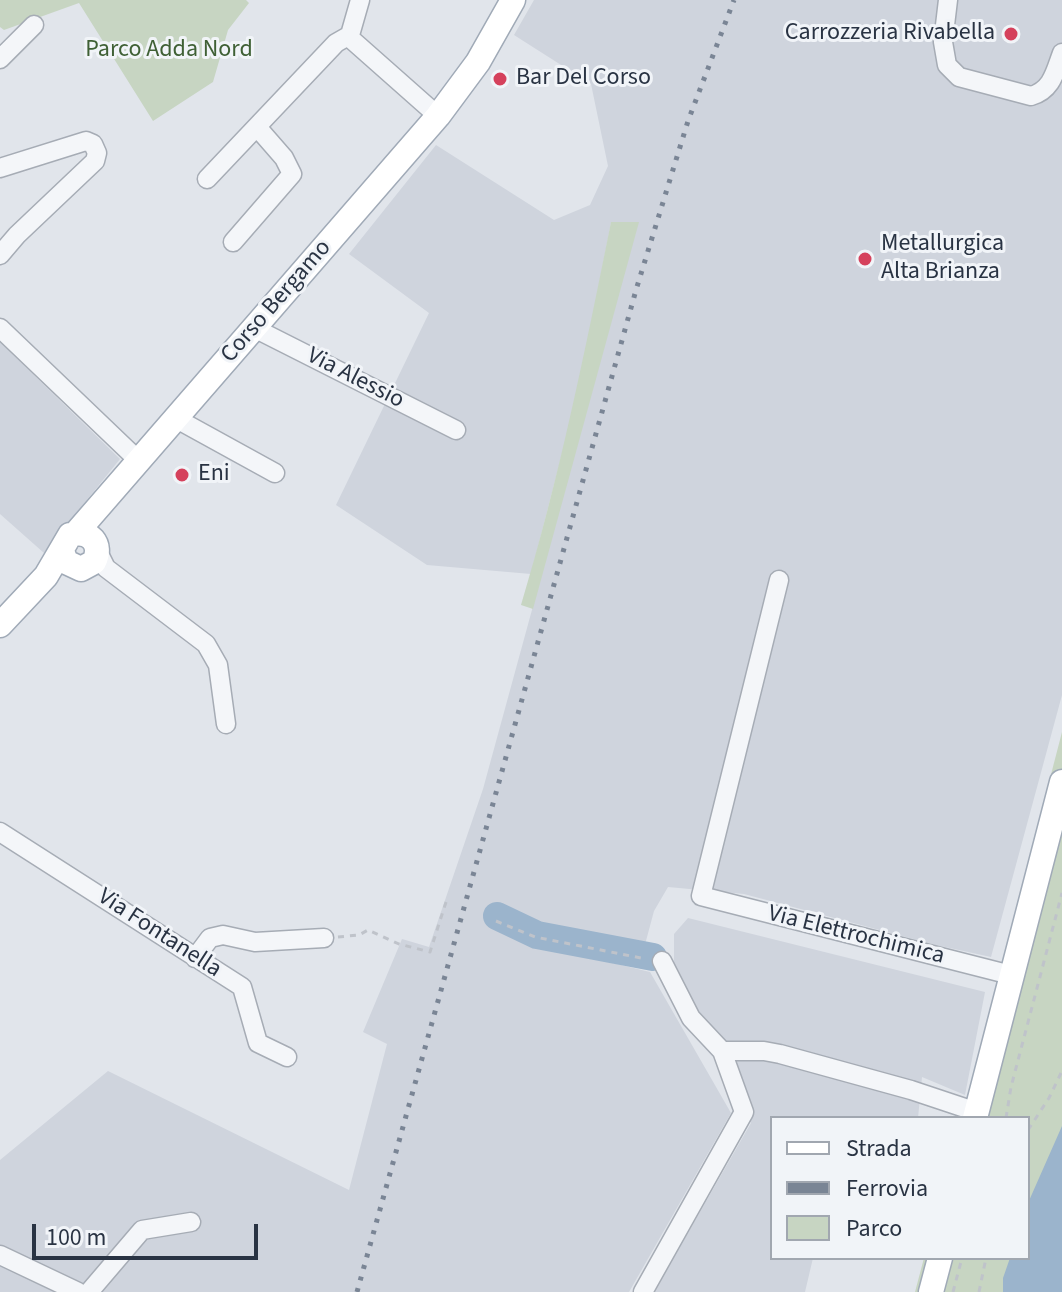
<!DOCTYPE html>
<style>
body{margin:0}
#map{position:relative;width:1062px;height:1292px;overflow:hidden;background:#e1e5eb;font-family:"Source Sans 3",sans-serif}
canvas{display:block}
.legend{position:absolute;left:770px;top:1116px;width:260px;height:144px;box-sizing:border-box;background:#f1f4f8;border:2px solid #a1a7b0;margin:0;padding:10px 14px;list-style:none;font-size:24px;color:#293343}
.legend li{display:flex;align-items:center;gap:16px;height:40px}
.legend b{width:40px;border:2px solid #a1a7b0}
.scale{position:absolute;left:32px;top:1224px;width:226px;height:36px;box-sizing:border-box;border:4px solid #293343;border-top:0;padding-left:10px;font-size:24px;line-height:28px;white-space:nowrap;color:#293343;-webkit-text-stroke:6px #f1f4f8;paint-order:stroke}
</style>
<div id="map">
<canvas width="1062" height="1292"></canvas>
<ul class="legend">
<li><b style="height:10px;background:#fff"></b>Strada</li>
<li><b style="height:10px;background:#7a8595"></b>Ferrovia</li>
<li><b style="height:22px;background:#c7d5c2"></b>Parco</li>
</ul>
<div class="scale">100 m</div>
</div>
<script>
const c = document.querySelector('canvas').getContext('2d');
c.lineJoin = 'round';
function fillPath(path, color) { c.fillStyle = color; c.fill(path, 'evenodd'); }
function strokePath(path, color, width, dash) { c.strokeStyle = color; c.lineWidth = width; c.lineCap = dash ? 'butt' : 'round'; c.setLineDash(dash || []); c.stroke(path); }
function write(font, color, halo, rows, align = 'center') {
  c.font = font + ' "Source Sans 3",sans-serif'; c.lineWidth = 6; c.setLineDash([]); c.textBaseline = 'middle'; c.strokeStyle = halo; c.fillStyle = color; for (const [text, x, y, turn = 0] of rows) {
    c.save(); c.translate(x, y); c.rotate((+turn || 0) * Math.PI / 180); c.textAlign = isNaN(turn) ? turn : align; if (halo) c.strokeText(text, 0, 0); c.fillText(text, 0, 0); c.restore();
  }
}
const built = new Path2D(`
 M 534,0 L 1062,0 L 1062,695 L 991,957 L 936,945 L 744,894 L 668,887 L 654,911 L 643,952 L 543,935 L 507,917 L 504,927 L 535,944 L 650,972 L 731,1113 L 629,1292 L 0,1292 L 0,1160 L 108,1071 L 349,1190 L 387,1044 L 363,1032 L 402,939 L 429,947 L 483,789 L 638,222 L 611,223 L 578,392 L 531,574 L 427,565 L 336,505 L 429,313 L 349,254 L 436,145 L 554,220 L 590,205 L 608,166 L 591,84 L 514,35 Z
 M 0,342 L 120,459 L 44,553 L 0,514 Z
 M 688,918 L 985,992 L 965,1095 L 922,1077 L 918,1118 L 772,1118 L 772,1258 L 813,1258 L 805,1292 L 654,1292 L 751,1123 L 674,971 L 674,934 Z`);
const green = new Path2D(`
 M 0,0 L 246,0 L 249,3 L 228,30 L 213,82 L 153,121 L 79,3 L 4,30 L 0,27 Z
 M 611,222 L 639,222 L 533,609 L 521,605 C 559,479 585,352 611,222 Z
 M 1062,732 L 1062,1292 L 915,1292 L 924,1258 L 1028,1258 L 1028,1118 L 962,1118 Z`);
const water = new Path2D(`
 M 1062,1126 L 1062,1292 L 1003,1292 L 1003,1278 L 1010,1258 L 1028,1258 L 1028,1203 Z`);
const river = new Path2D(`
 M 497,916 L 537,935 L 653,957`);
const path = new Path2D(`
 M 496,921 L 535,937 L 646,959
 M 338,937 L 359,935 L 368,930 L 399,944 L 430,952 L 447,899
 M 1006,1118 L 1011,1087 L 1062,893
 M 1028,1130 L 1049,1098 L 1062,1071
 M 953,1292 L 962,1258
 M 979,1292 L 986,1258`);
const minor = new Path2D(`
 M 948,0 L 943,42 L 947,65 L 959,77 L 1031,96 C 1052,90 1055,72 1062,53
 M 350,35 L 360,0
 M 0,59 L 34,25
 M 0,168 L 86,141 L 93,144 L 97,153 L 95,161 L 17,235 L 0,255
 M 207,179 L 336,43 L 350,35 L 351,39 L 438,116
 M 233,242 L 292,174 L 284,158 L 257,127
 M 0,328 L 139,461
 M 254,328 L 456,430
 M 175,418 L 275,473
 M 98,552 L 106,568 L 206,644 L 218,665 L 226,724
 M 779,580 L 701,896 L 1011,975
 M 0,832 L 242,987 L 258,1043 L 287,1057
 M 195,958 L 210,938 L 223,935 L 255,942 L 324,938
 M 722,1051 L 764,1051 L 780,1054 L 911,1090 L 977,1112
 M 0,1255 L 78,1292
 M 89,1292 L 142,1230 L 191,1222
 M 643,1292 L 744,1112 L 722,1051 L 691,1018 L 662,961`);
const major = new Path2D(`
 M 76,533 L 438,116 L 478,62 L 513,0
 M 0,625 L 46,576 L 70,535 C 90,529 103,544 94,562 L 81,569 L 66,562 L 62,551
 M 975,1118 L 1062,782
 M 931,1292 L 940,1258`);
const rail = new Path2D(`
 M 357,1292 L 636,290 L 688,121 L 734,0`);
const markers = [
 [1011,34,8,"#d5415c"],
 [500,79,8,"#d5415c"],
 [865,259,8,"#d5415c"],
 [182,475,8,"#d5415c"]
];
const poiNames = [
 ["Carrozzeria Rivabella",995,34,"right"],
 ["Bar Del Corso",516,79],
 ["Metallurgica",881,245],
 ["Alta Brianza",881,273],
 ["Eni",198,475]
];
const parkNames = [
 ["Parco Adda Nord",169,51]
];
const streetNames = [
 ["Corso Bergamo",277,302,-49],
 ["Via Alessio",355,379,27],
 ["Via Fontanella",159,934,33],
 ["Via Elettrochimica",856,936,14]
];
fillPath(built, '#cfd4dd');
fillPath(green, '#c7d5c2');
fillPath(water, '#9bb4cc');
strokePath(river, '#9bb4cc', 28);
strokePath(minor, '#a6acb5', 21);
strokePath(major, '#a0aab7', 27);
strokePath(path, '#bfc3ca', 3, [6, 6]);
strokePath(minor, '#f4f6f9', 18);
strokePath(major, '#fff', 24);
strokePath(rail, '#7a8595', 5, [4, 8]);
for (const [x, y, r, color] of markers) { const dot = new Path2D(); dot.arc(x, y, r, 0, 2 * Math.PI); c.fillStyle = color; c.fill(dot); strokePath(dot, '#f1f4f8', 3); }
write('24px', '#293343', '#f1f4f8', poiNames, 'left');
write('24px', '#3f6035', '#f1f4f8', parkNames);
write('24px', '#293343', '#f1f4f8', streetNames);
</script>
